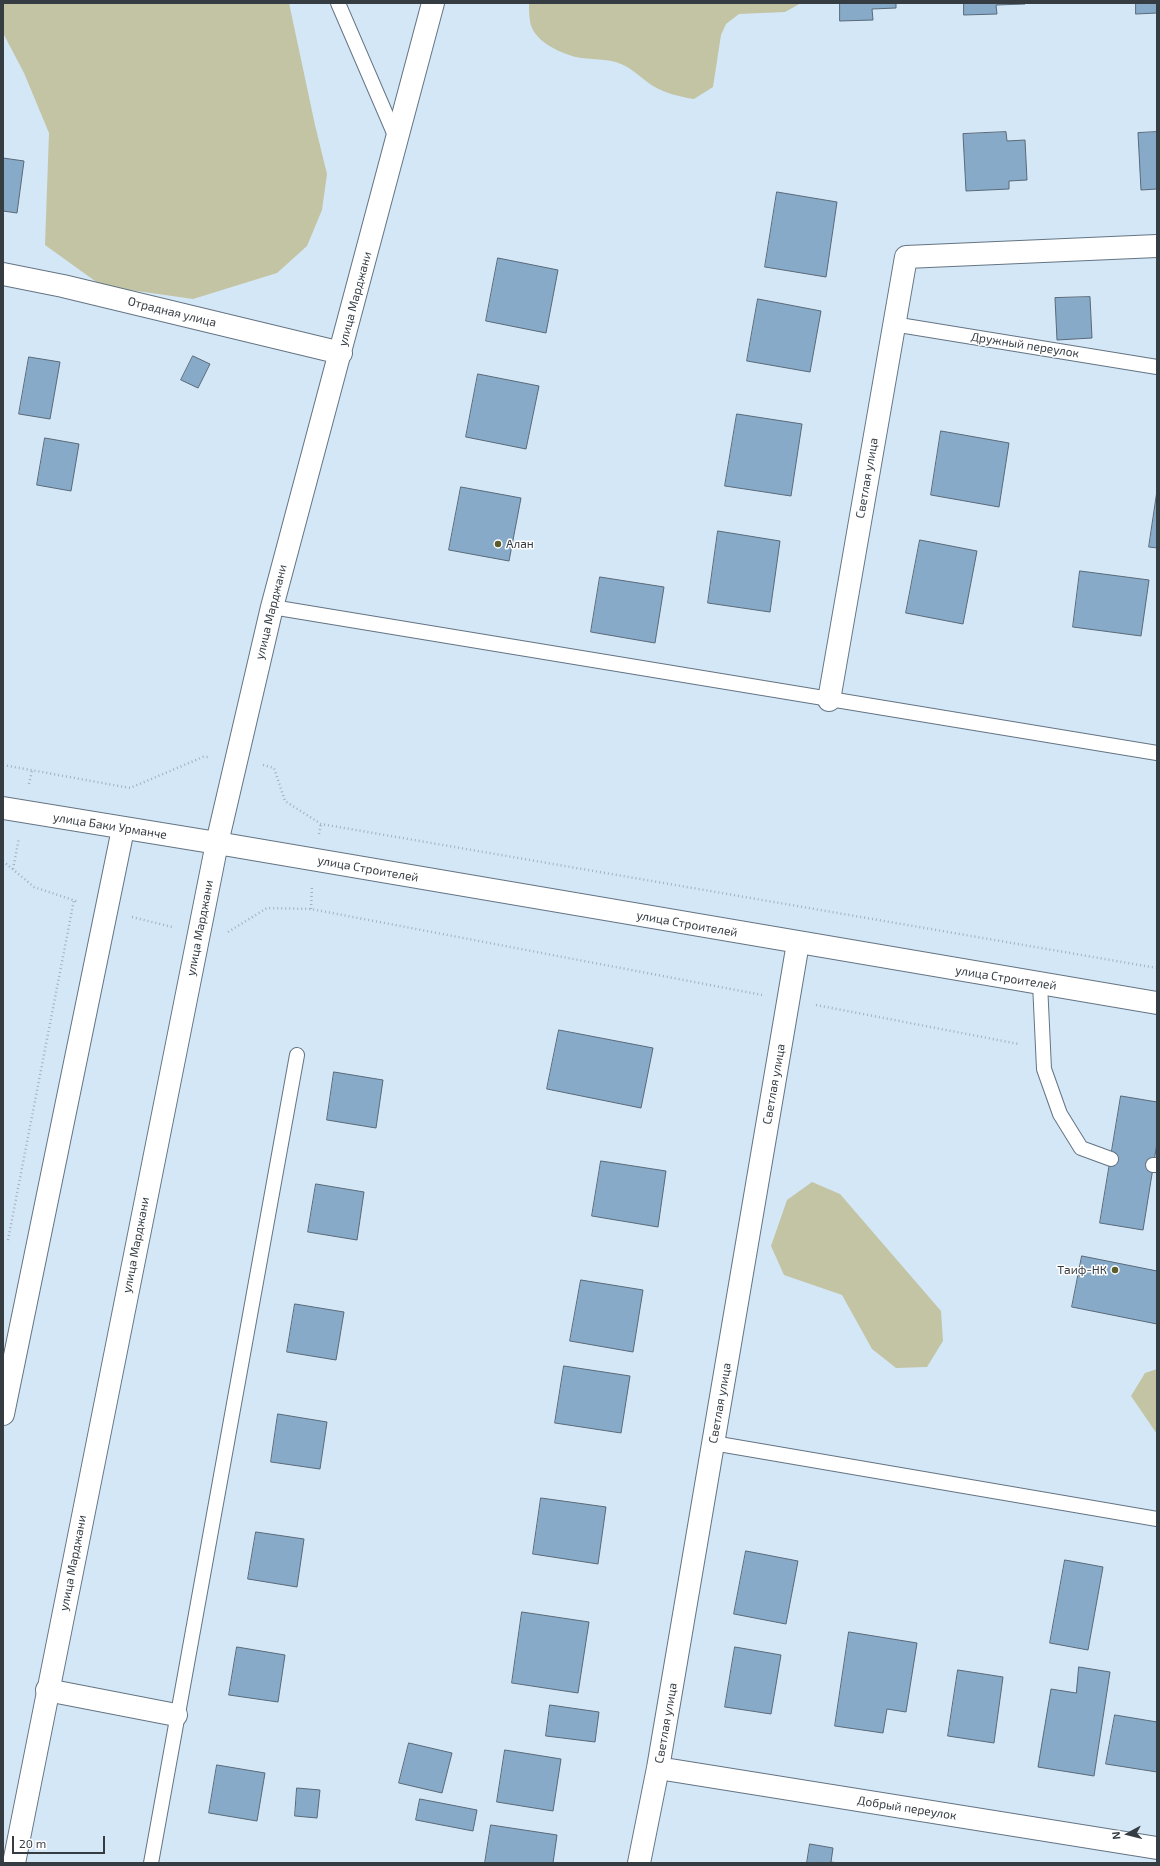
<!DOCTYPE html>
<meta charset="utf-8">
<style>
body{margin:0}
#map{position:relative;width:1160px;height:1866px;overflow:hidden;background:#d4e7f7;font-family:"Exo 2",sans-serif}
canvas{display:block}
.frame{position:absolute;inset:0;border:4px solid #353d43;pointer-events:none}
.north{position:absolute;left:1108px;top:1814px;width:40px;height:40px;-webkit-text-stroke:3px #fff;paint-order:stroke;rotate:263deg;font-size:11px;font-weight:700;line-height:16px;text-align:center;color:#353d43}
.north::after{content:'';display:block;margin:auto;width:14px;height:18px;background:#353d43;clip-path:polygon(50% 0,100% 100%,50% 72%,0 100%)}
.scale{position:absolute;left:12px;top:1836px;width:93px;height:18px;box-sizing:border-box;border:2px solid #353d43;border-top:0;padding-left:5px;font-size:12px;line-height:14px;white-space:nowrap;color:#353d43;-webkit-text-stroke:3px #fff;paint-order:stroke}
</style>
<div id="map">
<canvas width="1160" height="1866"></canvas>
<div class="frame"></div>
<div class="north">N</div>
<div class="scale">20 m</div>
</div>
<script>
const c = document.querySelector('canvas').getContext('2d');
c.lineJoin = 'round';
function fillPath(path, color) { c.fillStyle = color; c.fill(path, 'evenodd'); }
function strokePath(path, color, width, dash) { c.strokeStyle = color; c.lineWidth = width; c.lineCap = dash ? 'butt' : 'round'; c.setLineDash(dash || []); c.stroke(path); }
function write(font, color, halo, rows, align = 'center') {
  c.font = font + ' "Exo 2",sans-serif'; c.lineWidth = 3; c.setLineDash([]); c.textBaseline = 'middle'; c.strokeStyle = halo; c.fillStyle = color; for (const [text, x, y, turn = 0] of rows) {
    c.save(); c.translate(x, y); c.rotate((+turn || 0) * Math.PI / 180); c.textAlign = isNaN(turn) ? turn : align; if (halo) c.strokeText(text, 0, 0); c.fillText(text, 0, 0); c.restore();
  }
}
const green = new Path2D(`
 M 3,3 L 289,3 L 315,125 L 327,174 L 322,210 L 307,246 L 277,273 L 193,299 L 102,286 L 45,245 L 49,133 L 24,73 L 3,33 Z
 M 529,3 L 801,3 L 785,12 L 739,14 L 726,24 L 721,35 L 713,87 L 694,99 C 680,97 665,93 653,86 C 642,79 633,69 621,64 C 607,58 590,60 576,57 C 559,53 532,40 530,21 C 529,15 529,9 529,3 Z
 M 812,1182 L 840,1194 L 941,1311 L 943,1341 L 927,1367 L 896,1368 L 872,1349 L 842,1295 L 784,1275 L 771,1246 L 787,1200 Z
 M 1157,1369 L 1157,1434 L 1131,1396 L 1145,1373 Z`);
const building = new Path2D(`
 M 840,3 L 896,3 L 896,8 L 872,9 L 873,20 L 840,21 Z
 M 964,3 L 1025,3 L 1025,4 L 996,5 L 997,14 L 964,15 Z
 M 1136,3 L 1157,3 L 1157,13 L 1136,14 Z
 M 1006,132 L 1007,141 L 1025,140 L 1027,180 L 1009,181 L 1009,189 L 966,191 L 963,134 Z
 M 1157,132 L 1157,189 L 1141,190 L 1138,133 Z
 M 3,158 L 24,161 L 17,213 L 3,211 Z
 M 777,192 L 837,202 L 826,277 L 765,267 Z
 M 498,258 L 558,270 L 546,333 L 486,321 Z
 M 1090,297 L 1092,338 L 1057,340 L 1055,298 Z
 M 758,299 L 821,311 L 810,372 L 747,361 Z
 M 193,356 L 210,364 L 198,388 L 181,380 Z
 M 29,357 L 60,362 L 50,419 L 19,414 Z
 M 478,374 L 539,386 L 526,449 L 466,437 Z
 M 737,414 L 802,424 L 791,496 L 725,486 Z
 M 941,431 L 1009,443 L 999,507 L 931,495 Z
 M 45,438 L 79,444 L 71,491 L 37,485 Z
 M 461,487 L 521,498 L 509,561 L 449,550 Z
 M 1157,491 L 1157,548 L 1149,547 Z
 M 718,531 L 780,541 L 770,612 L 708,603 Z
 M 920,540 L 977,551 L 963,624 L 906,613 Z
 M 1080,571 L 1149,580 L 1141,636 L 1073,627 Z
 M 600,577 L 664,587 L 655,643 L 591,632 Z
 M 559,1030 L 653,1048 L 641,1108 L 547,1089 Z
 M 334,1072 L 383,1080 L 376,1128 L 327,1120 Z
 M 1121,1096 L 1157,1102 L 1157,1143 L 1143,1230 L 1100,1223 Z
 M 601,1161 L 666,1171 L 658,1227 L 592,1216 Z
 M 316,1184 L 364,1192 L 357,1240 L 308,1232 Z
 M 1082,1256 L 1157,1271 L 1157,1324 L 1072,1307 Z
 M 581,1280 L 643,1290 L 633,1352 L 570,1341 Z
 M 295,1304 L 344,1312 L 336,1360 L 287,1352 Z
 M 564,1366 L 630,1376 L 621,1433 L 555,1423 Z
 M 278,1414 L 327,1422 L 320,1469 L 271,1462 Z
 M 541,1498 L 606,1507 L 598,1564 L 533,1554 Z
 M 256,1532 L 304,1539 L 297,1587 L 248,1579 Z
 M 746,1551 L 798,1561 L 786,1624 L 734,1614 Z
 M 1065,1560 L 1103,1567 L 1088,1650 L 1050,1643 Z
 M 522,1612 L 589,1622 L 578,1693 L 512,1683 Z
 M 849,1632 L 917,1643 L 906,1712 L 887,1709 L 883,1733 L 835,1726 Z
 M 237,1647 L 285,1655 L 278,1702 L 229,1695 Z
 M 735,1647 L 781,1655 L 771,1714 L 725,1707 Z
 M 1079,1667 L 1110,1672 L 1094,1776 L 1038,1767 L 1051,1689 L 1076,1693 Z
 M 958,1670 L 1003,1677 L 994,1743 L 948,1736 Z
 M 550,1705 L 599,1712 L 595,1742 L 546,1736 Z
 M 1115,1715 L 1157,1722 L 1157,1772 L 1106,1764 Z
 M 409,1743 L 452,1753 L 442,1793 L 399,1783 Z
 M 505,1750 L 561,1759 L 553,1811 L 497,1802 Z
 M 217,1765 L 265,1773 L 257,1821 L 209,1813 Z
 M 297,1788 L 320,1790 L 317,1818 L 295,1816 Z
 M 420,1799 L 477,1810 L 473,1831 L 416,1820 Z
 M 491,1825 L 557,1835 L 553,1863 L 485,1863 Z
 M 810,1844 L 833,1848 L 831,1862 L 839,1863 L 807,1863 Z`);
const path = new Path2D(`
 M 3,765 L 130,788 L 203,757 L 209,757
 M 263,765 L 274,768 L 285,801 L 321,824 L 1157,968
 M 29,784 L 32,771
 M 319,834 L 321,824
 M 3,861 L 34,887 L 79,902
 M 13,869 L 19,838
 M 311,909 L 312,886
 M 132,917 L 172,927
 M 228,932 L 267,908 L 311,909 L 762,995
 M 816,1005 L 1019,1044
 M 8,1240 L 74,900`);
const lane = new Path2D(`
 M 338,3 L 397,140
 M 893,324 L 1157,367
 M 272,607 L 1157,753
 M 1040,983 L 1044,1069 L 1060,1114 L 1081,1148 L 1111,1159
 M 1153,1165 L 1157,1165
 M 713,1443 L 1157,1519
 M 151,1863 L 297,1055`);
const street = new Path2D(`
 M 3,274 L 63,286 L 341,353
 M 829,700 L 906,257 L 1157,246
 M 3,808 L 217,843 L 272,607 L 433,3
 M 47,1690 L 176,1715
 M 658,1768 L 1157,1848
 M 639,1863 L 658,1768 L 798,943`);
const secondary = new Path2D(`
 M 3,1414 L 123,829
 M 14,1863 L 217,843 L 1157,1003`);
const markers = [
 [498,544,4,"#5c5d2a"],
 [1115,1270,4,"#5c5d2a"]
];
const streetNames = [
 ["улица Марджани",355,299,-75],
 ["Отрадная улица",172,312,14],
 ["Дружный переулок",1025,345,9],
 ["Светлая улица",867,478,-80],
 ["улица Марджани",271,612,-76],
 ["улица Баки Урманче",110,826,9],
 ["улица Строителей",368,869,10],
 ["улица Строителей",687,924,10],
 ["улица Марджани",200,928,-79],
 ["улица Строителей",1006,978,9],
 ["Светлая улица",774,1084,-80],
 ["улица Марджани",136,1245,-79],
 ["Светлая улица",720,1403,-80],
 ["улица Марджани",73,1563,-79],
 ["Светлая улица",666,1723,-80],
 ["Добрый переулок",907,1808,9]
];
const poiNames = [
 ["Алан",506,544],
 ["Таиф-НК",1107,1270,"right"]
];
fillPath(green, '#c3c4a3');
fillPath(building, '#86aac8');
strokePath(building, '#596978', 1);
strokePath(lane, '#647483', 16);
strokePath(street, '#647483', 24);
strokePath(secondary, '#647483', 24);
strokePath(path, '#a1b1bd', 2.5, [1, 3]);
strokePath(lane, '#fff', 14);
strokePath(street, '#fff', 22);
strokePath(secondary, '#fff', 22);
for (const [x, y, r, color] of markers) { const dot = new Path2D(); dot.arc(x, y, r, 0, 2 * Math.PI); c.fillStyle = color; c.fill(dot); strokePath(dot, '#fff', 1.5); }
write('12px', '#353d43', '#fff', streetNames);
write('12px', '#353d43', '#fff', poiNames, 'left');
</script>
